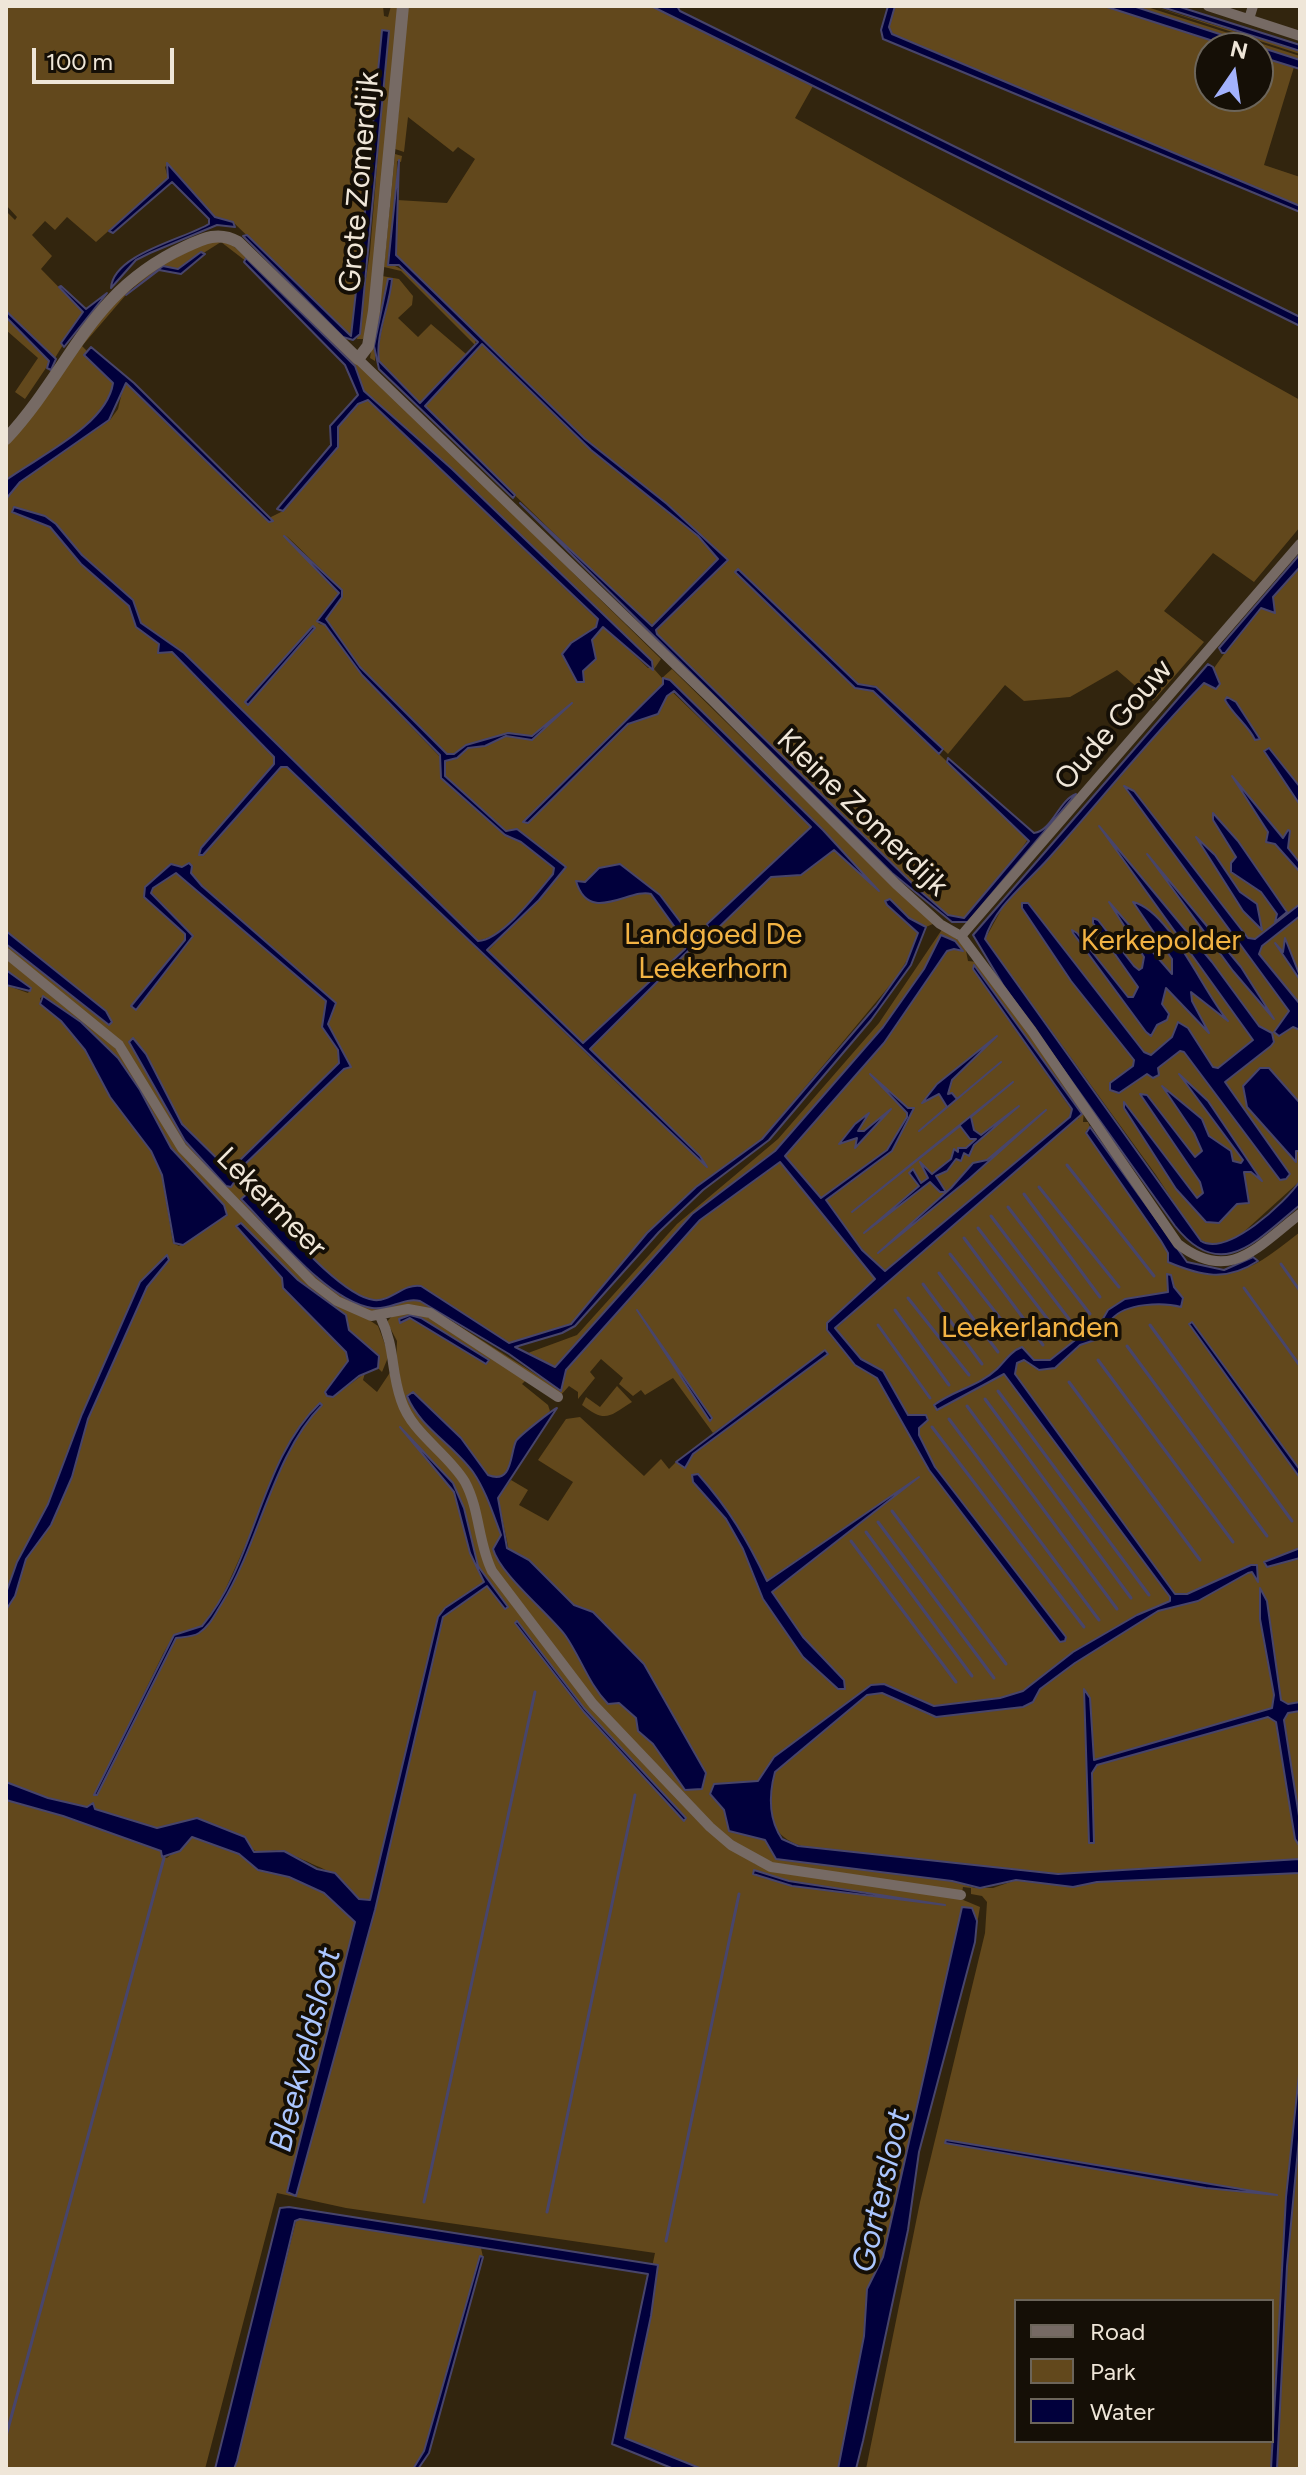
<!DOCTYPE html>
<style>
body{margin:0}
#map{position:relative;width:1306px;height:2475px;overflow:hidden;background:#32250e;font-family:Figtree,sans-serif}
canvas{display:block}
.frame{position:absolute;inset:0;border:8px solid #efe6d8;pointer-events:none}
.legend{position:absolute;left:1014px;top:2299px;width:260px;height:144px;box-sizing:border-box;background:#150f06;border:2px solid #6c655a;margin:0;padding:10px 14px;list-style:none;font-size:24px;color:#efe6d8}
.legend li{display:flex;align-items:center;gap:16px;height:40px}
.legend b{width:40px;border:2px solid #6c655a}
.north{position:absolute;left:1194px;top:32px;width:80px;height:80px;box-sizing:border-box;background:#150f06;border:2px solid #6c655a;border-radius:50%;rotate:13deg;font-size:22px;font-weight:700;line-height:32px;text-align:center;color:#efe6d8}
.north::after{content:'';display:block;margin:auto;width:28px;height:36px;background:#a3b2fd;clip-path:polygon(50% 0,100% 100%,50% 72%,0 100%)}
.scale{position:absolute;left:32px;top:48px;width:142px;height:36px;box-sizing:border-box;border:4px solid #efe6d8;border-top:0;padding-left:10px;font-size:24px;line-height:28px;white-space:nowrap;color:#efe6d8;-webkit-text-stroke:6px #150f06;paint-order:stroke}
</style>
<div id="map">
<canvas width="1306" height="2475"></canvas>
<div class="frame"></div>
<ul class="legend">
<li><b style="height:10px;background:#766a64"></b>Road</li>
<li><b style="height:22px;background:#62481c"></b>Park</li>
<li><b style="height:22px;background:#01003c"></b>Water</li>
</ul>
<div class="north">N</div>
<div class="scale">100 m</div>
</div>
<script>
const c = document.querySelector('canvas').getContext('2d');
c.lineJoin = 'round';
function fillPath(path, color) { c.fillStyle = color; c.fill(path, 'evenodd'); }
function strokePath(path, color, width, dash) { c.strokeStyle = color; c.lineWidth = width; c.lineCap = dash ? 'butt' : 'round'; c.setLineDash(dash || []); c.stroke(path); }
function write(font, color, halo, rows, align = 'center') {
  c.font = font + ' Figtree,sans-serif'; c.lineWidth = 8; c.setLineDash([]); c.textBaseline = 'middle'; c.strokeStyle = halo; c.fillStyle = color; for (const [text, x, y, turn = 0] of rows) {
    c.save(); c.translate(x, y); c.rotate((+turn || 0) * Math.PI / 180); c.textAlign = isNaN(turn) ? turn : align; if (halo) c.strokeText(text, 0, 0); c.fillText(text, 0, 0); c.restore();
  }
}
const green = new Path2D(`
 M 6,6 L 383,6 L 384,16 L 388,17 L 391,6 L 400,6 L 367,333 L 363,339 L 357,339 L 370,252 L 388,30 L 382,30 L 368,175 L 357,180 L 367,193 L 351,336 L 235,224 L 215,217 L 168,164 L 165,167 L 168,178 L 96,242 L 67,217 L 55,230 L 45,221 L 32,235 L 52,256 L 41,269 L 83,312 L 55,358 L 6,311 L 6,211 L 15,220 L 17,217 L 6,205 Z
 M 408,6 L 651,6 L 813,86 L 795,118 L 1300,400 L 1300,527 L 1254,582 L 1213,553 L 1164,611 L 1204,642 L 1153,701 L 1117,670 L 1070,697 L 1024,701 L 1005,685 L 948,754 L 875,686 L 858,684 L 736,570 L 855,688 L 873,691 L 1028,839 L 1007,871 L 964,918 L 948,915 L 919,890 L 655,632 L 725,562 L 667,504 L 585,439 L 396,255 L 397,200 L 447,203 L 475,159 L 458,147 L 453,152 L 408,117 L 404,152 L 395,149 Z
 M 895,6 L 1104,6 L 1235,48 L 1210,48 L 1210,96 L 1258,96 L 1258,56 L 1294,67 L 1264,165 L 1300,177 L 1300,206 L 892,34 L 889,27 Z
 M 1133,6 L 1144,6 L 1300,56 L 1300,60 Z
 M 1152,6 L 1300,51 L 1300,54 Z
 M 395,154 L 402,156 L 401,162 L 397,161 L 395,266 L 405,271 L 476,338 L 475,345 L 401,271 L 384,267 Z
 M 209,241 L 229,242 L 273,282 L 221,242 L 178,269 L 163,266 L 131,289 L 82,346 L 87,351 L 84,355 L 113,383 C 107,424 39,457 6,480 L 6,446 L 74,349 L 136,278 Z
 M 382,276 L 399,279 L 413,296 L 412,305 L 398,318 L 418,337 L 431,324 L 466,354 L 420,403 L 379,361 C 376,338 390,305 392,280 L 375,339 L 375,361 L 370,358 Z
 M 275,287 L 281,287 L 661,659 L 654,669 L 662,678 L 672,669 L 879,872 L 935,923 L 926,927 L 909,918 L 890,899 L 886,901 L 918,931 L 912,952 L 896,978 L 762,1139 L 696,1187 L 647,1233 L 571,1324 L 509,1343 L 421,1286 C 403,1283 392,1301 375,1300 C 334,1296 282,1216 247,1193 L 242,1199 C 273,1232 326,1301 373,1308 C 390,1311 403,1297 420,1301 L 562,1391 L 561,1377 L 566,1370 L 700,1220 L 780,1162 L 875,1279 L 827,1323 L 827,1330 L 855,1365 L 877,1378 L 929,1470 L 1061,1642 L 1065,1637 L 935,1467 L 883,1371 L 861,1359 L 835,1329 L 887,1282 L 785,1156 L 884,1043 L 947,951 L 954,949 L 963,951 L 955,941 L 941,935 L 924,969 L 883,1027 L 775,1151 L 692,1214 L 555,1367 L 528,1353 L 577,1335 L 677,1224 L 778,1139 L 879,1023 L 943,928 L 965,946 L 968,961 L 978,962 L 1084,1110 L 1083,1122 L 1088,1122 L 1090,1127 L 1086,1131 L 1161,1241 L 1168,1253 L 1168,1262 C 1229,1287 1251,1271 1300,1232 L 1300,1470 L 1192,1322 L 1189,1324 L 1300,1478 L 1300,1859 L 1058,1874 L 815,1849 C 769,1842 764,1813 775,1772 L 867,1695 L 882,1693 L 935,1717 L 1023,1707 L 1033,1702 L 1040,1689 L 1075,1663 L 1073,1653 L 1023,1691 L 1000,1698 L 934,1706 L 884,1684 L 871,1685 L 774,1757 L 761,1780 L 750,1783 L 716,1783 L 711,1794 L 724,1810 L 729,1831 L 765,1840 L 777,1859 L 952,1881 L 975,1888 L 993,1888 L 1016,1880 L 1073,1887 L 1097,1882 L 1300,1873 L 1300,2065 L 1286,2197 L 1272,2440 L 1272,2301 L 1016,2301 L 1016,2441 L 1272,2441 L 1271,2469 L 866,2469 L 920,2202 L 985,1933 L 987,1902 L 982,1896 L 971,1894 L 971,1888 L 963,1887 L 962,1893 L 772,1863 L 738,1846 L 713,1826 L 593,1699 L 495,1569 L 464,1475 L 421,1428 L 406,1406 L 396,1366 L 397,1341 L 387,1322 C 409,1287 504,1362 528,1378 L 522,1384 L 548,1405 L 550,1411 C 541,1423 530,1426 520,1436 C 510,1447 515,1486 488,1475 L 461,1438 L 413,1392 L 407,1396 C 420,1428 453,1444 473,1472 C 486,1491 493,1514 501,1536 L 493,1549 C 500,1574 546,1611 565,1635 C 581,1658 589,1683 608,1704 L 619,1703 L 636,1718 L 638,1731 L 653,1744 L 685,1790 L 702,1789 L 706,1773 L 644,1664 L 593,1612 L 574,1605 L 529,1560 L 509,1551 L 498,1498 L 511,1480 L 528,1490 L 519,1505 L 548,1521 L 573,1482 L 538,1460 L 566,1419 L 580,1417 L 644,1476 L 661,1459 L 669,1469 L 676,1462 L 685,1468 L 693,1454 L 828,1352 L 713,1433 L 673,1378 L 645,1395 L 641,1390 L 633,1396 L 619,1384 L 623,1378 L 601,1359 L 590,1372 L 595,1378 L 578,1399 L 578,1392 L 569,1386 L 560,1396 L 432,1313 L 409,1307 L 381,1313 L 363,1311 L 321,1286 L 176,1135 L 123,1043 L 6,952 L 6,944 L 109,1025 L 112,1022 L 106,1011 L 6,931 L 6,499 L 20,482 L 110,420 L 118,409 L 124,384 L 131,386 L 271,522 L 271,517 L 283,511 L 338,447 L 338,426 L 361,402 L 368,400 L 648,668 L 654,668 L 652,661 L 452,469 L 364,391 L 355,366 ZM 13,507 L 44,516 L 56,524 L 82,555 L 133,600 L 141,623 L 184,653 L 477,940 C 500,943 539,889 555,872 L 553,866 L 533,850 L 565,868 L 486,953 L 636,1101 L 287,767 L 281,767 L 203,855 L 199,855 L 201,848 L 274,764 L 274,757 L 172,652 L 158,653 L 159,644 L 136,627 L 129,606 L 81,564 L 50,527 L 12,512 ZM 286,535 L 342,590 L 342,597 L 326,619 L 359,668 L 442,754 L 442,759 L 362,675 L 325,625 L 319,624 L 317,620 L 339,593 ZM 313,626 L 315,629 L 247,705 L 245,702 ZM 663,678 L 671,681 L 823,830 L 879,891 L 663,683 ZM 189,863 L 192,866 L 191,873 L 202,886 L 336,1003 L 328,1024 L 351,1067 L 344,1068 L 243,1166 L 239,1162 L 339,1063 L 338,1050 L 322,1027 L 326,1001 L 176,873 L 152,888 L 151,892 L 193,936 L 136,1009 L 131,1007 L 185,941 L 185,934 L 144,897 L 145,887 L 171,865 L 182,867 ZM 973,966 L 1081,1114 L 1078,1119 L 973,969 ZM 134,1038 L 182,1124 L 237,1178 L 231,1187 L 226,1186 L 185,1141 L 129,1042 ZM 637,1310 L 712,1418 L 710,1421 ZM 410,1315 L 421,1318 L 489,1360 L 486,1364 L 410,1318 L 400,1322 L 400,1319 ZM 698,1474 C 727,1507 750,1540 766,1581 L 919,1477 L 772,1592 L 803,1637 L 844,1680 L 845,1689 L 838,1689 L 803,1657 L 763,1599 L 743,1549 L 726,1519 L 693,1482 L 693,1475 ZM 946,2140 L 1277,2195 L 1206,2188 L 945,2143 Z
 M 6,317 L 50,362 L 25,399 L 15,392 L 38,358 L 6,330 Z
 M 482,344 L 591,450 L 678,518 L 717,555 L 718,559 L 654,626 L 633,610 L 427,410 L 424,406 Z
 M 1300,567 L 1300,1181 L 1236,1239 L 1213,1246 L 1197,1238 L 1156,1175 L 985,939 L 1005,903 L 1049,858 L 1146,742 L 1204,682 L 1244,626 Z
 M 6,958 L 84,1017 L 127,1060 L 162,1123 L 297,1270 L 378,1326 L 389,1355 L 382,1372 L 378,1368 L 379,1356 L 349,1330 L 345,1315 L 298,1280 L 241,1223 L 237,1226 L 282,1278 L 283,1288 L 346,1352 L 348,1361 L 325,1392 L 328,1397 L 333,1397 L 365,1373 L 363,1380 L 377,1392 L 391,1371 L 397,1397 L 464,1488 L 502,1589 L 662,1780 L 755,1864 L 961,1899 L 980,1907 L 976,1930 L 973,1911 L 962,1908 L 883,2257 L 867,2289 L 864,2336 L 838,2469 L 691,2469 L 616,2436 L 655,2253 L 346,2208 L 277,2193 L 205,2469 L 6,2469 L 6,1800 L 63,1815 L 162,1851 L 163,1857 L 167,1858 L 192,1837 L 239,1854 L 258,1870 L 289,1877 L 324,1893 L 355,1922 L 287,2192 L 296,2196 L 375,1910 L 443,1617 L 487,1586 L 508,1607 L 484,1583 L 440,1614 L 370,1900 L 359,1899 C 352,1891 345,1882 337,1876 C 334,1873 290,1854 285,1852 C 268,1846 256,1862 247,1840 L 157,1828 L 48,1798 L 6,1782 L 6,985 L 28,993 L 31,988 L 6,970 ZM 44,996 L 81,1022 L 118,1058 L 140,1090 L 171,1148 L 224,1205 L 227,1215 L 179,1246 L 173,1243 L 162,1175 L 151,1151 L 110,1097 L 85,1050 L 61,1021 L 40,1004 L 40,998 ZM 322,1405 C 273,1454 259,1544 222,1603 C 215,1614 210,1625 199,1633 C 193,1637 184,1637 176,1638 L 95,1794 L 163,1654 L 174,1635 L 202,1626 L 221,1599 L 299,1427 L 310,1413 Z
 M 617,1386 L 632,1402 C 608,1417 606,1423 582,1405 L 586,1397 L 600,1407 Z
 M 1300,2128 L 1300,2469 L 1277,2469 L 1287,2266 Z
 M 300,2219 L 481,2248 L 483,2257 L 480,2257 L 424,2451 L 413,2469 L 234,2469 L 296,2221 Z`);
const water = new Path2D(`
 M 651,6 L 677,6 L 680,11 L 1300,317 L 1300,326 Z
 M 888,6 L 895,6 L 889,27 L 892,34 L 1300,206 L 1300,212 L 883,39 L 881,30 Z
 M 1104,6 L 1133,6 L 1300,60 L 1300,69 L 1258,56 L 1258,48 L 1235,48 Z
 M 1159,6 L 1177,6 L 1300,45 L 1300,51 Z
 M 382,30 L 389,31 L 360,334 L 353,340 L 343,337 L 243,236 L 247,235 L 351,336 L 367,193 L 355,179 L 365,179 L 368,175 Z
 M 399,160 L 396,255 L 585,439 L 667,504 L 728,560 L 656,630 L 657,634 L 919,890 L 948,915 L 964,918 L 1029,841 L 947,762 L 948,758 L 1034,833 C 1052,831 1059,800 1076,794 L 968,922 L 952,922 L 892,873 L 520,503 L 652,626 L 718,559 L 698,536 L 591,450 L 482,344 L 425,406 L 515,495 L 513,498 L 379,369 L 374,346 L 388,279 L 392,279 C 390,306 375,335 379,361 L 420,403 L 478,342 L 399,265 L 388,265 Z
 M 167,163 L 215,217 L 233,222 L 235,227 L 217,225 L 150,253 L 136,260 L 111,288 C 113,254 184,239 209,224 L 209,219 L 172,182 L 113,233 L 109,231 L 168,178 Z
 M 201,252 L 205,254 L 181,274 L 159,270 L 126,295 L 163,266 L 178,269 Z
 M 246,258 L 355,366 L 364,391 L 452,469 L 652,661 L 653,670 L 603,627 L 592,640 L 596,659 L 583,671 L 584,682 L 577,682 L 562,654 L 571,643 L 596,627 L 598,619 L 368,400 L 358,404 L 338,427 L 338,447 L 283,511 L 277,509 L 331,445 L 330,426 L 358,395 L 345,365 L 244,262 Z
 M 61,286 L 86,309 L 107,293 L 64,347 L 61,343 L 83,312 L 59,287 Z
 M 6,311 L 56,359 L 51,370 L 47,368 L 49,361 L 6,317 Z
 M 91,347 L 134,383 L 273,521 L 269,522 L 126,383 L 109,420 L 20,482 L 6,499 L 6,480 C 39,456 107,425 113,383 L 84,355 Z
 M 14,507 L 45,516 L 56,524 L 82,555 L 133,600 L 141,623 L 184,653 L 478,941 C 502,940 538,892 553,874 L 554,868 L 521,842 L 505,835 L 441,778 L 440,755 L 362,675 L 325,625 L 317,621 L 339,593 L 284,536 L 342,590 L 342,597 L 326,619 L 360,667 L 447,754 L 454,754 L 466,745 L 508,733 L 532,736 L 572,703 L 532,740 L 506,736 L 485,746 L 468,748 L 457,758 L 445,761 L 445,776 L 506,831 L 517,829 L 566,867 L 539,900 L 487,950 L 583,1043 L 685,949 L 687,944 L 651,894 C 631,887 589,926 576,881 L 585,882 L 599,868 L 620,864 L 660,895 L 691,936 L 703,936 L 590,1049 L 700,1156 L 707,1167 L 287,767 L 281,767 L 203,855 L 199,855 L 201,848 L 274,764 L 274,757 L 172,652 L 158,653 L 159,644 L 136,627 L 129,606 L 81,564 L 50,527 L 12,512 Z
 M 1300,554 L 1300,567 L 1273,597 L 1275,613 L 1261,608 L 1225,653 L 1222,653 L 1219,648 Z
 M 738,569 L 858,684 L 876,687 L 943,749 L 939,754 L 873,691 L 855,688 L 735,572 Z
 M 313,626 L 315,628 L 248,705 L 245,702 Z
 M 1208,664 L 1213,667 L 1220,684 L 1216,689 L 1204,683 C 1149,739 1101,800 1049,858 C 1026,884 995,906 985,939 L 1201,1241 C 1227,1257 1285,1203 1300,1181 L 1300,1205 C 1256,1241 1221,1284 1175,1226 L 1003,985 L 973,935 Z
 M 663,678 L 670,680 L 823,830 L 879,891 L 834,850 L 801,875 L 771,877 L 715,931 L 709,930 L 707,924 L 811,827 L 674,691 L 667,696 L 658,714 L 628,724 L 528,823 L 523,822 L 663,684 Z
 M 1227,697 L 1236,702 L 1260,739 L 1255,740 C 1249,726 1233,715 1225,700 Z
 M 1269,748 L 1300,787 L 1300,805 L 1264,751 Z
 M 1232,776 L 1283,838 L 1288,830 L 1290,831 L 1288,848 L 1300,863 L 1300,872 L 1275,844 L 1266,842 L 1268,832 Z
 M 1124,786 L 1134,791 L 1248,938 L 1255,939 L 1300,904 L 1300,916 L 1262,946 L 1259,954 L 1300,1004 L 1300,1030 L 1293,1027 L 1279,1036 L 1274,1032 L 1289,1011 Z
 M 1213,813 L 1238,841 L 1287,912 L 1275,922 L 1277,914 L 1261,892 L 1231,872 L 1231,863 L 1236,857 L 1213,820 Z
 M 1099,826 L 1212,962 L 1259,1026 L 1272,1033 L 1274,1042 L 1271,1046 L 1225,1082 L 1290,1174 L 1286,1179 L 1280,1180 L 1184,1052 L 1180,1051 L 1158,1068 L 1159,1075 L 1153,1078 L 1147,1074 L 1119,1093 L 1110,1090 L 1110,1083 L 1133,1066 L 1134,1060 L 1071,981 L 1022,908 L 1022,903 L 1028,903 L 1144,1052 L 1151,1055 L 1172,1037 L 1178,1022 L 1188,1028 L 1213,1067 L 1218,1068 L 1253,1040 Z
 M 1196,837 L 1215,855 L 1240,892 L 1257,904 L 1262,930 L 1243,911 Z
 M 1147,854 L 1241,967 L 1274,1019 L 1233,971 Z
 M 189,863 L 192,866 L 191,873 L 202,886 L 336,1003 L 328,1024 L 351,1067 L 344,1069 L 243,1166 L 238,1162 L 339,1063 L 338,1050 L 322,1027 L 326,1001 L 176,873 L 153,888 L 151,893 L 193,936 L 136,1010 L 131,1006 L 185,940 L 185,934 L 144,897 L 145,887 L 171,864 L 182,867 Z
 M 890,899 L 909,918 L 926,927 L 911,965 L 871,1020 L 769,1140 L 703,1190 L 659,1232 L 575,1326 L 562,1333 L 515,1347 L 555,1367 L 692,1214 L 775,1151 L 883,1027 L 924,969 L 941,935 L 955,941 L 963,951 L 954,949 L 947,951 L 884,1043 L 785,1156 L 821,1198 L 887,1150 L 907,1117 L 907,1113 L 870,1074 L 908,1108 L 914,1108 L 892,1151 L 826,1200 L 862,1250 L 885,1271 L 1070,1117 L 1072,1109 L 973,969 L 974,965 L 1082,1114 L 835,1328 L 861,1359 L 883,1371 L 908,1415 L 926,1415 L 928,1420 L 919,1428 L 919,1435 L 935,1467 L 1066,1637 L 1065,1641 L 1060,1642 L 929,1470 L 877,1378 L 855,1365 L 827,1330 L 827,1323 L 875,1279 L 780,1162 L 700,1220 L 566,1370 L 561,1391 L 509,1354 L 420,1301 C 403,1297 390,1311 372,1308 C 326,1301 273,1231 241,1199 L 248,1193 L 259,1201 C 283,1226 341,1296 374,1300 C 391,1302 403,1283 421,1286 L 509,1343 L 571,1324 L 647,1233 L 696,1187 L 762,1139 L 876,1006 L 906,964 L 918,933 L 887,905 L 885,901 Z
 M 1109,902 L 1172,974 L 1172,959 L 1133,902 C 1170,911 1202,990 1228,1021 L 1191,992 L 1192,1001 L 1209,1033 L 1166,988 L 1162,1004 L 1169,1014 L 1167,1020 L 1157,1025 L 1151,1036 L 1146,1032 L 1073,933 L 1072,930 L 1077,933 L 1128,997 L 1133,997 L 1138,987 L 1093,923 L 1093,918 L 1098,920 L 1134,966 L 1139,970 L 1142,968 L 1144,957 Z
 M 6,931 L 106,1011 L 112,1022 L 109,1025 L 6,944 Z
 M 1285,938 L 1300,976 L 1300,980 L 1275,943 L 1283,952 Z
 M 6,970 L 31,988 L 30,991 L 6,985 Z
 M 43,996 L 81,1022 L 118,1058 L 140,1090 L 171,1148 L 224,1205 L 227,1215 L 183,1245 L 174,1243 L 162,1175 L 151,1151 L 110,1097 L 85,1050 L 61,1021 L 40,1004 Z
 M 997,1036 L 952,1080 L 948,1094 L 952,1093 L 957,1099 L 1001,1062 L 919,1131 L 947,1107 L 939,1094 L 922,1103 L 937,1084 Z
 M 133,1038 L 146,1054 L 182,1124 L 237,1178 L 231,1187 L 226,1186 L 185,1141 L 129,1042 Z
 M 1260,1068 L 1269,1068 L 1300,1103 L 1300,1151 L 1296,1151 L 1296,1162 L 1247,1107 L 1243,1086 Z
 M 1179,1074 L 1208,1101 L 1262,1181 L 1251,1172 L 1244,1172 L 1249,1203 L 1237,1204 L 1219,1223 L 1206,1222 L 1176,1189 L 1124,1108 L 1124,1102 L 1197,1198 L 1203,1193 L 1200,1182 L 1140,1094 L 1147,1095 L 1195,1157 L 1202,1151 L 1194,1133 L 1162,1086 L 1202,1119 L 1209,1136 L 1231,1151 L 1233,1161 L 1241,1163 L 1243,1160 Z
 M 1013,1082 L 971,1117 L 974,1130 L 981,1135 L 1019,1106 L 974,1145 L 969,1156 L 964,1153 L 961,1161 L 956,1159 L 947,1171 L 936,1176 L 946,1192 L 940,1192 L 930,1182 L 864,1233 L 919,1186 L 909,1173 L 913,1169 L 921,1183 L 928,1178 L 920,1162 L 932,1174 L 951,1159 L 954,1149 L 958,1152 L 958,1148 L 966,1148 L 976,1139 L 970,1139 L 960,1126 L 852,1212 Z
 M 891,1109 L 855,1148 L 857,1138 L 839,1144 L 855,1124 L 869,1113 L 858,1131 L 864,1131 Z
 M 1046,1110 L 969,1179 L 878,1253 L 951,1188 L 973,1163 L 987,1160 Z
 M 1090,1127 L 1187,1262 L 1224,1270 L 1253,1257 L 1258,1261 C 1226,1282 1201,1276 1168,1262 L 1168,1253 L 1161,1241 L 1086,1133 Z
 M 241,1223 L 298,1280 L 346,1315 L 349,1330 L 379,1356 L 378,1368 L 359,1376 L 333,1397 L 327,1396 L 325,1392 L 348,1361 L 346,1352 L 283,1288 L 282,1278 L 236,1226 Z
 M 167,1255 L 169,1260 L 147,1287 L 88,1419 L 72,1477 L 51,1525 L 26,1559 L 15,1596 L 6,1610 L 6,1593 L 17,1562 L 48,1504 L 82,1414 L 140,1282 Z
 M 1167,1274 L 1171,1275 L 1174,1287 L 1183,1298 L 1181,1307 C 1163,1302 1125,1303 1112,1319 C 1109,1324 1107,1331 1104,1337 L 1080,1345 L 1055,1368 L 1039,1370 L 1024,1360 L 1017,1363 L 1015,1374 L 1175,1594 L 1187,1594 L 1251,1565 L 1257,1565 L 1258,1582 L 1252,1572 L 1248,1573 L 1198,1601 L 1158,1611 L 1075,1663 L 1040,1689 L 1033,1702 L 1023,1707 L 936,1717 L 882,1693 L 867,1695 L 775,1772 C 769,1794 768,1818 782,1839 L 798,1846 L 1058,1874 L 1300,1859 L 1300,1873 L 1097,1882 L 1073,1887 L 1016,1880 L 980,1888 L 952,1881 L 776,1859 L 765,1840 L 729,1831 L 724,1810 L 710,1794 L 714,1784 L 758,1781 L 774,1757 L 871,1685 L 884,1684 L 934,1706 L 1000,1698 L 1023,1691 L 1073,1652 L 1137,1615 L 1170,1601 L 1170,1597 L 1004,1374 L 937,1410 L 934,1405 C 954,1390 979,1386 997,1369 C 1005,1361 1011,1351 1022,1347 L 1034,1360 L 1050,1360 L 1079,1337 L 1097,1329 L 1108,1310 L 1125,1299 L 1168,1292 Z
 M 637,1310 L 712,1418 L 710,1421 Z
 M 410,1315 L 421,1318 L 489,1360 L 486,1364 L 410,1318 L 400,1323 L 399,1319 Z
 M 1192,1322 L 1300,1470 L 1300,1478 L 1189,1324 Z
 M 825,1350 L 828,1354 L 693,1454 L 685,1468 L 676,1462 Z
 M 413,1392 L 461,1438 L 488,1475 C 513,1485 510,1453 516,1441 C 519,1436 552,1410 557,1408 L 498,1498 L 507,1548 L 529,1560 L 574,1605 L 593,1612 L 644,1664 L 706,1773 L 702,1789 L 685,1790 L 653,1744 L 638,1731 L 636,1718 L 619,1703 L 608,1704 C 588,1683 581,1658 565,1635 C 546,1611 500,1574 493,1549 L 501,1535 C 493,1514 486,1491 473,1472 C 453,1444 420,1428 407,1396 Z
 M 320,1403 L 322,1405 C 273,1454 259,1544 222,1603 C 215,1614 210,1626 199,1633 C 193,1637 183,1637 176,1638 L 97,1795 L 94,1795 L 174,1635 L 202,1626 C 256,1562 260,1460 320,1403 Z
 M 400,1427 L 453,1483 L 464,1508 L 478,1566 L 508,1607 L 505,1609 L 487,1586 L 443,1617 L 375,1910 L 296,2196 L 287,2192 L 355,1922 L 324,1893 L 289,1877 L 258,1870 L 239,1854 L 192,1837 L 180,1851 L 162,1857 L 161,1851 L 63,1816 L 6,1800 L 6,1782 L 48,1798 L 87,1807 L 93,1803 L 95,1809 L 157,1828 L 197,1818 L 245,1837 L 254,1852 L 284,1851 L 317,1869 L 335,1873 L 359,1899 L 370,1900 L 438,1617 L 445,1608 L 484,1582 L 470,1553 L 454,1492 Z
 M 698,1474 C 729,1509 747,1539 767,1581 L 919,1477 L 772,1592 L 803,1637 L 844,1680 L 845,1689 L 838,1689 L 803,1657 L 763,1599 L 743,1549 L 726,1519 L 693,1482 L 692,1475 Z
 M 1300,1548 L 1300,1558 L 1267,1567 L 1264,1562 Z
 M 1260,1588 L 1267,1601 L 1281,1700 L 1288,1704 L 1300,1702 L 1300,1711 L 1288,1713 L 1284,1720 L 1299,1816 L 1300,1847 L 1295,1839 L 1276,1722 L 1268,1717 L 1097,1765 L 1092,1773 L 1094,1843 L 1089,1843 L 1084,1689 L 1090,1698 L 1094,1760 L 1272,1708 L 1274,1695 L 1260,1619 Z
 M 517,1621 L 584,1708 L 686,1818 L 684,1821 L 584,1712 L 515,1623 Z
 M 754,1870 L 789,1881 L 945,1905 L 792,1886 L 753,1874 Z
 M 962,1907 L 972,1908 L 977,1921 L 975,1942 L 919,2152 L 908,2230 L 863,2441 L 856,2469 L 838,2469 L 864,2336 L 867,2289 L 883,2257 Z
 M 1300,2065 L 1300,2128 L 1287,2266 L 1277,2469 L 1271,2469 L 1286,2197 Z
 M 946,2140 L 1277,2195 L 1206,2188 L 945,2143 Z
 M 289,2207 L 658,2265 L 651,2316 L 625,2438 L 702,2469 L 674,2469 L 612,2444 L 648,2274 L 300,2219 L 295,2221 L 237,2461 L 234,2469 L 215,2469 L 280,2208 Z
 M 480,2256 L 483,2257 L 429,2453 L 418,2469 L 413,2469 L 424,2451 Z`);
const stream = new Path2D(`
 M 1067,1165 L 1154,1276
 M 1039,1187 L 1119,1287
 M 1024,1194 L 1100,1297
 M 1008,1207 L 1090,1314
 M 991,1216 L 1072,1323
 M 978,1228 L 1059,1334
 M 964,1238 L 1043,1345
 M 950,1254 L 1014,1336
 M 1281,1264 L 1300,1291
 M 939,1273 L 998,1352
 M 923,1284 L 982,1364
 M 1244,1288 L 1300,1366
 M 908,1298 L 969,1375
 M 895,1310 L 949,1385
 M 878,1325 L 930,1398
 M 1150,1325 L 1292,1521
 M 1127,1346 L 1267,1536
 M 1098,1360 L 1233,1542
 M 1069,1382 L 1200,1560
 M 998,1391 L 1149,1595
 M 985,1399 L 1131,1598
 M 967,1406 L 1117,1609
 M 949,1419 L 1099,1620
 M 932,1427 L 1084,1627
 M 892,1511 L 1006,1664
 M 878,1522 L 994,1678
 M 866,1532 L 972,1676
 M 851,1541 L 956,1682
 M 424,2202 L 535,1692
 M 547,2212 L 635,1795
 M 666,2241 L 739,1894
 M 6,2436 L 164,1858`);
const minor = new Path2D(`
 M 1208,6 L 1300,36
 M 1249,19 L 1253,6
 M 358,359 L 712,700 L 896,884 L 940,924 L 961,936 L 1032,1031 L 1178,1244 C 1230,1284 1257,1247 1300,1214
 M 961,936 L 1300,544
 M 6,953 L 119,1045 L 182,1148 L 312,1282 L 337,1301 L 371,1316 L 408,1309 L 430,1313 L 558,1397
 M 380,1316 C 396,1349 390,1368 401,1400 C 412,1434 447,1452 465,1482 C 480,1510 478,1543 492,1571 L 593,1704 L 710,1827 L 731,1845 L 771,1867 L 961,1895`);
const tertiary = new Path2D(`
 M 6,439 C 72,368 88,292 185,247 C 204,238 219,231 238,242 L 358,359 L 368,346 L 374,311 L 403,6`);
const streetNames = [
 ["Grote Zomerdijk",360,182,-85],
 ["Oude Gouw",1114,725,-49],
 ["Kleine Zomerdijk",862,813,44],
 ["Lekermeer",271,1203,45]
];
const parkNames = [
 ["Landgoed De",713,935],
 ["Leekerhorn",713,969],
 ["Kerkepolder",1161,941],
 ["Leekerlanden",1030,1328]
];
const waterNames = [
 ["Bleekveldsloot",306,2050,-76],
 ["Gortersloot",882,2191,-77]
];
fillPath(green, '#62481c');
fillPath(water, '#01003c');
strokePath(water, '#48456b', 2);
strokePath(stream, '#48456b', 3);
strokePath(minor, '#766a64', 10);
strokePath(tertiary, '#766a64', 12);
write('30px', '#efe6d8', '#150f06', streetNames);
write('30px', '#f2b344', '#150f06', parkNames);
write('italic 32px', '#abc6ff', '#150f06', waterNames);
</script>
